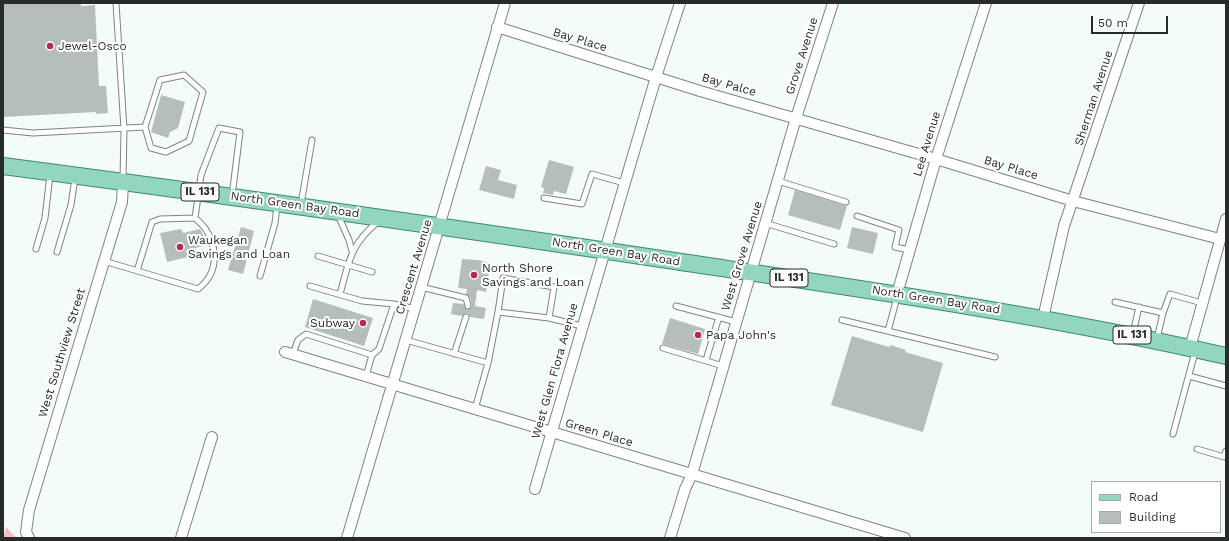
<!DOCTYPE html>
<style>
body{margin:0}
#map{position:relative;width:1229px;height:541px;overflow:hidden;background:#f4fcf9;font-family:"Work Sans",sans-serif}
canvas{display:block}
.frame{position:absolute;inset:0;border:4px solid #292b2a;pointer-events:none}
.legend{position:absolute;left:1091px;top:481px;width:130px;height:52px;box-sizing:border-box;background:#fff;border:1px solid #a9aaaa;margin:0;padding:5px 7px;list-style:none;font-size:12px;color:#292b2a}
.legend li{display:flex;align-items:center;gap:8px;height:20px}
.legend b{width:20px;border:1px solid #a9aaaa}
.scale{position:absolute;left:1091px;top:16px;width:77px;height:18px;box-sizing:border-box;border:2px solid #292b2a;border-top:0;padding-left:5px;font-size:12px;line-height:14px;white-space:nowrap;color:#292b2a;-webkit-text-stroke:3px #fff;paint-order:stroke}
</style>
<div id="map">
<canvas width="1229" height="541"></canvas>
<div class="frame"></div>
<ul class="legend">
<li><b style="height:5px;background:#93d6c0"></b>Road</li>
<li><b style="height:11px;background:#b6bebb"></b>Building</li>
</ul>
<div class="scale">50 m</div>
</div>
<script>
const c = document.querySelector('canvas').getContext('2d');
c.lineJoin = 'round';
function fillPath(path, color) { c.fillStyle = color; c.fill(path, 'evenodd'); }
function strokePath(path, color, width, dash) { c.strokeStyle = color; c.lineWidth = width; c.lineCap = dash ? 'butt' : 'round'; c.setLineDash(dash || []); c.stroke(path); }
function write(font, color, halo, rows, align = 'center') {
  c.font = font + ' "Work Sans",sans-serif'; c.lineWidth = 4; c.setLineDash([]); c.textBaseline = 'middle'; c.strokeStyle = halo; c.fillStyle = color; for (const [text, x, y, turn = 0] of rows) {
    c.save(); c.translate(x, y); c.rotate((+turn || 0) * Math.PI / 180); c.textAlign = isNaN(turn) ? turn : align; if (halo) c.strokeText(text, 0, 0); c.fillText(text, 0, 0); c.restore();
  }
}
const green = new Path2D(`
 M 6,527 L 17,538 L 3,538 Z`);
const building = new Path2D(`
 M 3,3 L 81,3 L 81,6 L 95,5 L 99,86 L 106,86 L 108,113 L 96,114 L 96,112 L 3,117 Z
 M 161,95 L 185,102 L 178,128 L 170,132 L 168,138 L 151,132 Z
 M 549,160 L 574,167 L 566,194 L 554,191 L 553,195 L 543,193 L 544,188 L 541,187 Z
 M 486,166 L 501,170 L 498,180 L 517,185 L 514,199 L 479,190 Z
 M 795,190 L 847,206 L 840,230 L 788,215 Z
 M 241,227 L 254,231 L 243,274 L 228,270 Z
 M 852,227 L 878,233 L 873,254 L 847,248 Z
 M 181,229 L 183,233 L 200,229 L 208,245 L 186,250 L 188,257 L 167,262 L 160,233 Z
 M 462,259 L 478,260 L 490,263 L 486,292 L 477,290 L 475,306 L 486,308 L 484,319 L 470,317 L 467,313 L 462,316 L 451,314 L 453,303 L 463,304 L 467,310 L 472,307 L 470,297 L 466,294 L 467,289 L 458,288 Z
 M 313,299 L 373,318 L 364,346 L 305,327 Z
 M 670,318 L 705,329 L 698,354 L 662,344 Z
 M 852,336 L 889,347 L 890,345 L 906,350 L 905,352 L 943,363 L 923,432 L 831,405 Z`);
const lane = new Path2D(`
 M 116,3 L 124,129 L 123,180
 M 3,130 L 33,133 L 145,127 L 160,80 L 184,75 L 203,92 L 189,141 L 166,152 L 151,148 L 145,127
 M 778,181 L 846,202
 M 544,198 L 582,204 L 592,174 L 624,183
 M 301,204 L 312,140
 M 338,215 L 349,240 L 352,251
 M 857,216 L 899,230 L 895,247 L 909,250
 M 765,223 L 834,244
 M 36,249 L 45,218 L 50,175
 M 57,252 L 71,205 L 75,178
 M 318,256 L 372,272
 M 104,261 L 198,289 C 223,270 217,236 195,218 L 201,175 L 219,128 L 240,132 L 232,196
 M 137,271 L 152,222 L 160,219 L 195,218
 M 260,276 L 275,223 L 277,206
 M 310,286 L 362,301 L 394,304 L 415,309
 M 421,287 L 466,298 L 468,306
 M 340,294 C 349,262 350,244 379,221
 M 1115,302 L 1163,313 L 1170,294 L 1202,303
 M 676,306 L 736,322
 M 498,312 L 549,318 L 582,326
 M 842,320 L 995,357
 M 888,331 L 897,297
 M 1133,333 L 1139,307
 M 1157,339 L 1163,313
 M 406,340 L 488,363 L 475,409
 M 663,348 L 723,366
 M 293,354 L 298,340 L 306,334 L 372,355
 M 454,354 L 466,317
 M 706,360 L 719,317
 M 488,363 L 498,312 L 503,278 L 554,287 L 549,318
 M 366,376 L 372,355 L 379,349 L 394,304
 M 1189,376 L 1226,386
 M 1173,434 L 1195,352
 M 1197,449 L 1224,457 L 1226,451`);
const street = new Path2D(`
 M 497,27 L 700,91 L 936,159 L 1073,201 L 1220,239
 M 897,294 L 936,159 L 986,3
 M 1043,318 L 1064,226 L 1139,3
 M 1190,348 L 1226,219
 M 285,352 L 905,538
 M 535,489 L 656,77 L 680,3
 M 29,538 L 26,532 L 29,510 L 122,202 L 123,182
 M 181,538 L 212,437
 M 347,538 L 505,3
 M 670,538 L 685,489 L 692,474 L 796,118 L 833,3`);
const primary = new Path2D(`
 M 3,166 C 225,195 447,227 668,260 C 855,288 1042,314 1226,356`);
const markers = [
 [50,46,4,"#b9284c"],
 [180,247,4,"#b9284c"],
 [474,275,4,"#b9284c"],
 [363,323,4,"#b9284c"],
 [698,335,4,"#b9284c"]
];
const shields = [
 [200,192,38],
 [789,278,38],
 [1132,335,38]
];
const shieldNames = [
 ["IL 131",200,192],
 ["IL 131",789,278],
 ["IL 131",1132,335]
];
const streetNames = [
 ["Bay Place",580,40,17],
 ["Grove Avenue",802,56,-72],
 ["Bay Palce",729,85,16],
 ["Sherman Avenue",1094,98,-72],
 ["Lee Avenue",927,144,-73],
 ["Bay Place",1011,168,17],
 ["North Green Bay Road",295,205,8],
 ["North Green Bay Road",616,252,9],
 ["West Grove Avenue",742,256,-73],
 ["Crescent Avenue",414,267,-73],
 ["North Green Bay Road",936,300,9],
 ["West Southview Street",62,353,-73],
 ["West Glen Flora Avenue",555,371,-74],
 ["Green Place",599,433,17]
];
const poiNames = [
 ["Jewel-Osco",58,46],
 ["Waukegan",188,240],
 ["Savings and Loan",188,254],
 ["North Shore",482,268],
 ["Savings and Loan",482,282],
 ["Subway",355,323,"right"],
 ["Papa John's",706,335]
];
fillPath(green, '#f9bec3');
fillPath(building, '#b6bebb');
strokePath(lane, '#7d8481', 7);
strokePath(street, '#7d8481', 12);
strokePath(primary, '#3f8870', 18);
strokePath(lane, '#fff', 5);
strokePath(street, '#fff', 10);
strokePath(primary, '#93d6c0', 16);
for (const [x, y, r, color] of markers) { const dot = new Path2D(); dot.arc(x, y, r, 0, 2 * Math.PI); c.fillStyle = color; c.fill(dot); strokePath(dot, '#fff', 1.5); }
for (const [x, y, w] of shields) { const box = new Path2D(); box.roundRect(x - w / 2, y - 9, w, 18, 3); c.fillStyle = '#fff'; c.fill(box); strokePath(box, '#292b2a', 1); }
write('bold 11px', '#292b2a', null, shieldNames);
write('12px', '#292b2a', '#fff', streetNames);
write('12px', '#292b2a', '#fff', poiNames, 'left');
</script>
